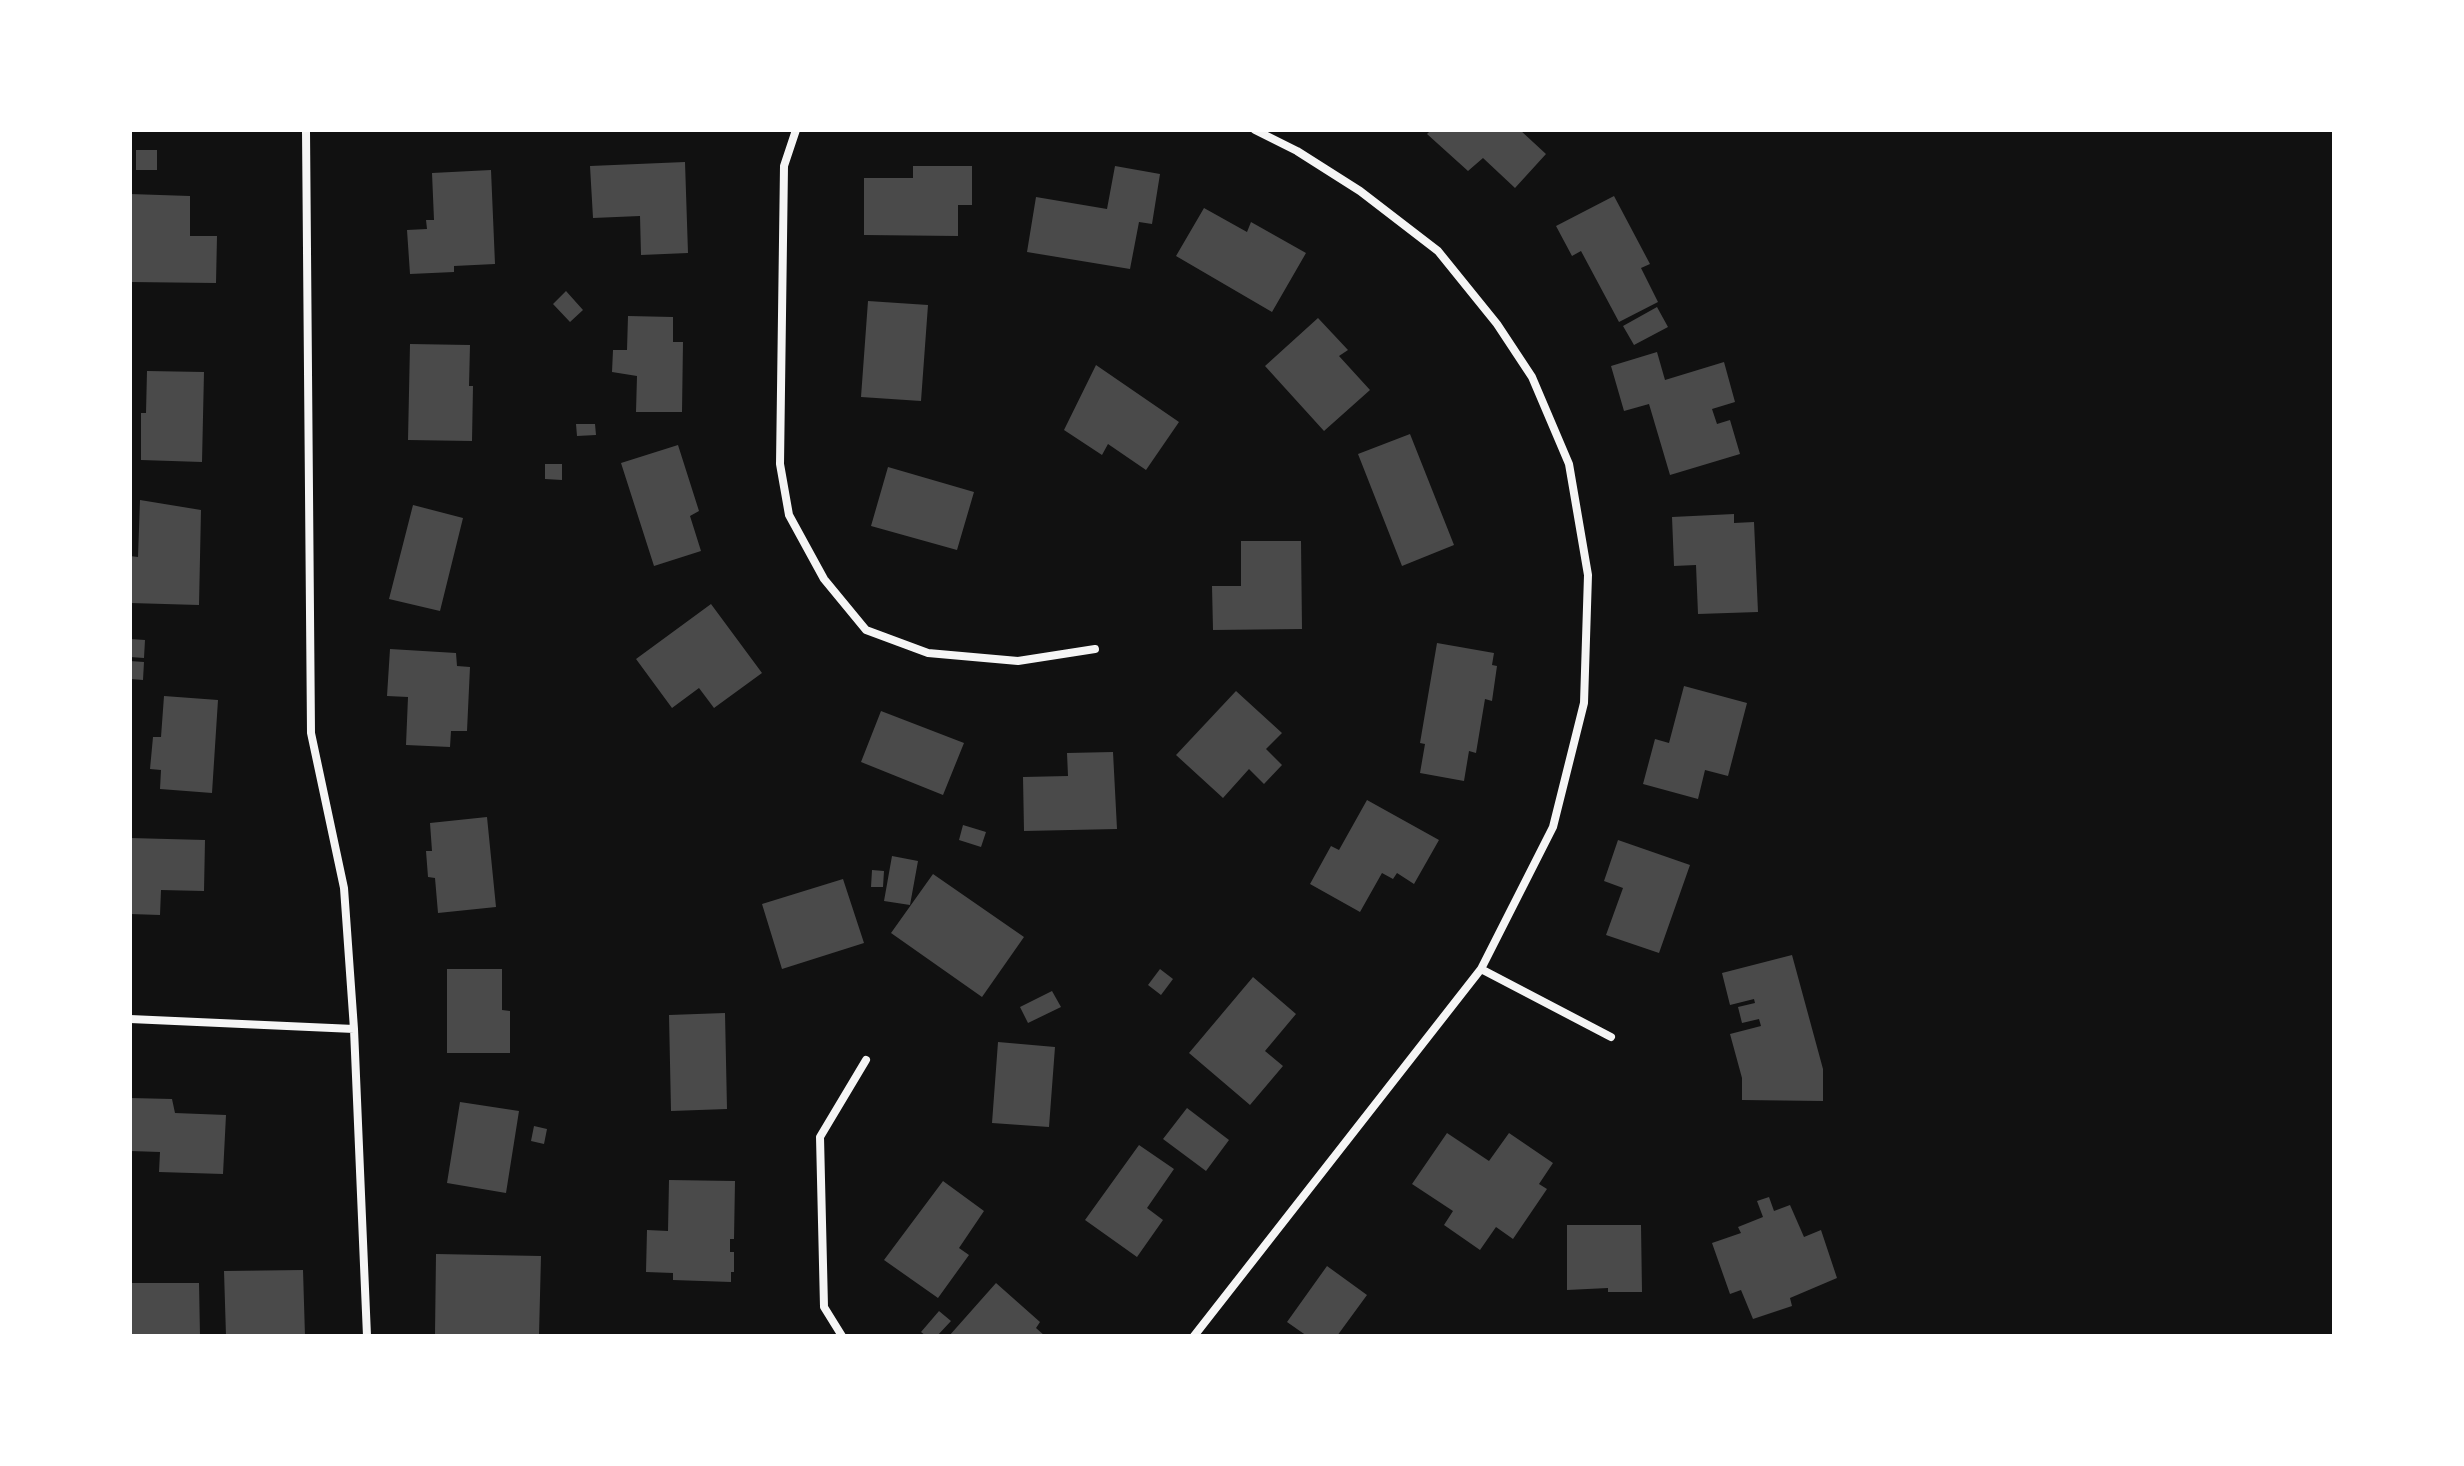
<!DOCTYPE html>
<style>
body{margin:0}
#map{position:relative;width:2464px;height:1466px;overflow:hidden;background:#111;font-family:Poppins,sans-serif}
canvas{display:block}
.frame{position:absolute;inset:0;border:132px solid #fff;pointer-events:none}
</style>
<div id="map">
<canvas width="2464" height="1466"></canvas>
<div class="frame"></div>
</div>
<script>
const c = document.querySelector('canvas').getContext('2d');
c.lineJoin = 'round';
function fillPath(path, color) { c.fillStyle = color; c.fill(path, 'evenodd'); }
function strokePath(path, color, width, dash) { c.strokeStyle = color; c.lineWidth = width; c.lineCap = dash ? 'butt' : 'round'; c.setLineDash(dash || []); c.stroke(path); }
const building = new Path2D(`
 M 1431,130 L 1520,130 L 1546,154 L 1515,188 L 1483,158 L 1468,171 L 1427,134 Z
 M 136,150 L 157,150 L 157,170 L 136,170 Z
 M 685,162 L 688,253 L 641,255 L 640,216 L 593,218 L 590,166 Z
 M 913,166 L 972,166 L 972,205 L 958,205 L 958,236 L 864,235 L 864,178 L 913,178 Z
 M 1115,166 L 1160,174 L 1152,224 L 1139,222 L 1130,269 L 1027,252 L 1036,197 L 1107,209 Z
 M 491,170 L 495,264 L 454,266 L 454,272 L 410,274 L 407,230 L 427,229 L 426,220 L 434,220 L 432,173 Z
 M 130,194 L 190,196 L 190,236 L 217,236 L 216,283 L 130,282 Z
 M 1614,196 L 1650,264 L 1641,268 L 1658,302 L 1619,322 L 1581,251 L 1572,256 L 1556,226 Z
 M 1204,208 L 1247,232 L 1251,222 L 1306,253 L 1272,312 L 1176,256 Z
 M 566,291 L 583,310 L 570,322 L 553,304 Z
 M 868,301 L 928,305 L 921,401 L 861,397 Z
 M 1657,307 L 1668,327 L 1634,345 L 1623,326 Z
 M 628,316 L 673,317 L 673,342 L 683,342 L 682,412 L 636,412 L 637,376 L 612,372 L 613,350 L 627,350 Z
 M 1318,318 L 1348,350 L 1339,356 L 1370,390 L 1324,431 L 1265,366 Z
 M 410,344 L 470,345 L 469,386 L 473,386 L 472,441 L 408,440 Z
 M 1657,352 L 1665,380 L 1724,362 L 1735,402 L 1712,409 L 1717,424 L 1730,420 L 1740,454 L 1670,475 L 1649,404 L 1624,411 L 1611,366 Z
 M 1096,365 L 1179,422 L 1146,470 L 1108,444 L 1102,455 L 1064,430 Z
 M 147,371 L 204,372 L 202,462 L 141,460 L 141,413 L 146,413 Z
 M 576,424 L 595,424 L 596,435 L 577,436 Z
 M 1410,434 L 1454,545 L 1402,566 L 1358,454 Z
 M 678,445 L 699,511 L 690,516 L 701,551 L 654,566 L 621,463 Z
 M 545,464 L 562,464 L 562,480 L 545,479 Z
 M 888,467 L 974,492 L 957,550 L 871,526 Z
 M 140,500 L 201,510 L 199,605 L 130,603 L 130,556 L 138,557 Z
 M 413,505 L 463,518 L 440,611 L 389,599 Z
 M 1734,514 L 1734,523 L 1754,522 L 1758,612 L 1698,614 L 1696,565 L 1674,566 L 1672,517 Z
 M 1241,541 L 1301,541 L 1302,629 L 1213,630 L 1212,586 L 1241,586 Z
 M 711,604 L 762,673 L 714,708 L 699,688 L 672,708 L 636,659 Z
 M 130,639 L 145,640 L 144,658 L 130,657 Z
 M 1437,643 L 1494,653 L 1492,665 L 1497,666 L 1492,701 L 1485,699 L 1476,753 L 1469,751 L 1464,781 L 1420,773 L 1425,744 L 1420,743 Z
 M 390,649 L 456,653 L 457,666 L 470,667 L 467,731 L 451,731 L 450,747 L 406,745 L 408,697 L 387,696 Z
 M 130,661 L 144,662 L 143,680 L 130,679 Z
 M 1684,686 L 1747,703 L 1728,776 L 1705,770 L 1698,799 L 1643,784 L 1655,739 L 1669,743 Z
 M 1236,691 L 1282,733 L 1266,749 L 1282,765 L 1264,784 L 1249,769 L 1223,798 L 1176,755 Z
 M 164,696 L 218,700 L 212,793 L 160,789 L 161,770 L 150,769 L 153,737 L 161,737 Z
 M 881,711 L 964,743 L 943,795 L 861,762 Z
 M 1113,752 L 1117,829 L 1024,831 L 1023,777 L 1068,776 L 1067,753 Z
 M 1367,800 L 1439,840 L 1414,884 L 1397,873 L 1393,879 L 1382,873 L 1360,912 L 1310,884 L 1331,846 L 1339,850 Z
 M 487,817 L 496,907 L 438,913 L 435,878 L 428,877 L 426,851 L 432,851 L 430,823 Z
 M 963,825 L 986,832 L 981,847 L 959,840 Z
 M 130,838 L 205,840 L 204,891 L 161,890 L 160,915 L 130,914 Z
 M 1618,840 L 1690,865 L 1659,953 L 1606,935 L 1623,888 L 1604,881 Z
 M 892,856 L 918,861 L 910,905 L 884,901 Z
 M 872,870 L 884,871 L 883,887 L 871,887 Z
 M 933,874 L 1024,937 L 982,997 L 891,933 Z
 M 843,879 L 864,943 L 782,969 L 762,904 Z
 M 1792,955 L 1823,1069 L 1823,1101 L 1742,1100 L 1742,1078 L 1730,1034 L 1761,1026 L 1759,1019 L 1742,1023 L 1738,1007 L 1755,1003 L 1754,999 L 1730,1005 L 1722,973 Z
 M 447,969 L 502,969 L 502,1010 L 510,1011 L 510,1053 L 447,1053 Z
 M 1160,969 L 1173,979 L 1161,995 L 1148,985 Z
 M 1253,977 L 1296,1014 L 1265,1051 L 1283,1066 L 1250,1105 L 1189,1053 Z
 M 1052,991 L 1061,1007 L 1028,1023 L 1020,1007 Z
 M 725,1013 L 727,1109 L 671,1111 L 669,1015 Z
 M 998,1042 L 1055,1047 L 1049,1127 L 992,1123 Z
 M 130,1098 L 172,1099 L 175,1113 L 226,1115 L 223,1174 L 159,1172 L 160,1152 L 130,1151 Z
 M 460,1102 L 519,1111 L 506,1193 L 447,1183 Z
 M 1187,1108 L 1229,1140 L 1206,1171 L 1163,1139 Z
 M 534,1126 L 547,1129 L 544,1144 L 531,1141 Z
 M 1447,1133 L 1489,1161 L 1509,1133 L 1553,1163 L 1539,1184 L 1547,1189 L 1513,1239 L 1496,1227 L 1480,1250 L 1444,1225 L 1453,1211 L 1412,1184 Z
 M 1139,1145 L 1174,1169 L 1147,1208 L 1163,1220 L 1137,1257 L 1085,1220 Z
 M 669,1180 L 735,1181 L 734,1239 L 730,1239 L 730,1252 L 734,1252 L 734,1272 L 731,1272 L 731,1282 L 673,1280 L 673,1273 L 646,1272 L 647,1230 L 668,1231 Z
 M 943,1181 L 984,1211 L 959,1248 L 969,1255 L 938,1298 L 884,1260 Z
 M 1769,1197 L 1774,1211 L 1790,1205 L 1804,1237 L 1821,1230 L 1837,1278 L 1790,1298 L 1792,1306 L 1753,1319 L 1741,1290 L 1730,1294 L 1712,1243 L 1741,1233 L 1738,1227 L 1763,1217 L 1757,1201 Z
 M 1567,1225 L 1641,1225 L 1642,1292 L 1608,1292 L 1608,1288 L 1567,1290 Z
 M 436,1254 L 541,1256 L 539,1335 L 435,1334 Z
 M 1327,1266 L 1367,1295 L 1337,1336 L 1307,1336 L 1287,1322 Z
 M 303,1270 L 305,1336 L 226,1336 L 224,1271 Z
 M 130,1283 L 199,1283 L 200,1336 L 130,1336 Z
 M 996,1283 L 1040,1322 L 1036,1328 L 1045,1336 L 949,1336 Z
 M 939,1311 L 951,1321 L 937,1336 L 926,1336 L 921,1332 Z`);
const minor = new Path2D(`
 M 306,130 L 311,733 L 344,888 L 354,1029 L 367,1336
 M 796,130 L 784,166 L 780,464 L 789,515 L 824,579 L 866,630 L 928,653 L 1018,661 L 1095,649
 M 1481,969 L 1611,1037
 M 130,1019 L 354,1029
 M 842,1336 L 824,1307 L 820,1137 L 866,1060
 M 1194,1336 L 1481,969 L 1553,827 L 1584,703 L 1588,575 L 1569,464 L 1532,377 L 1497,324 L 1438,251 L 1360,191 L 1297,151 L 1255,130`);
fillPath(building, '#4a4a4a');
strokePath(minor, '#f5f5f5', 8);
</script>
